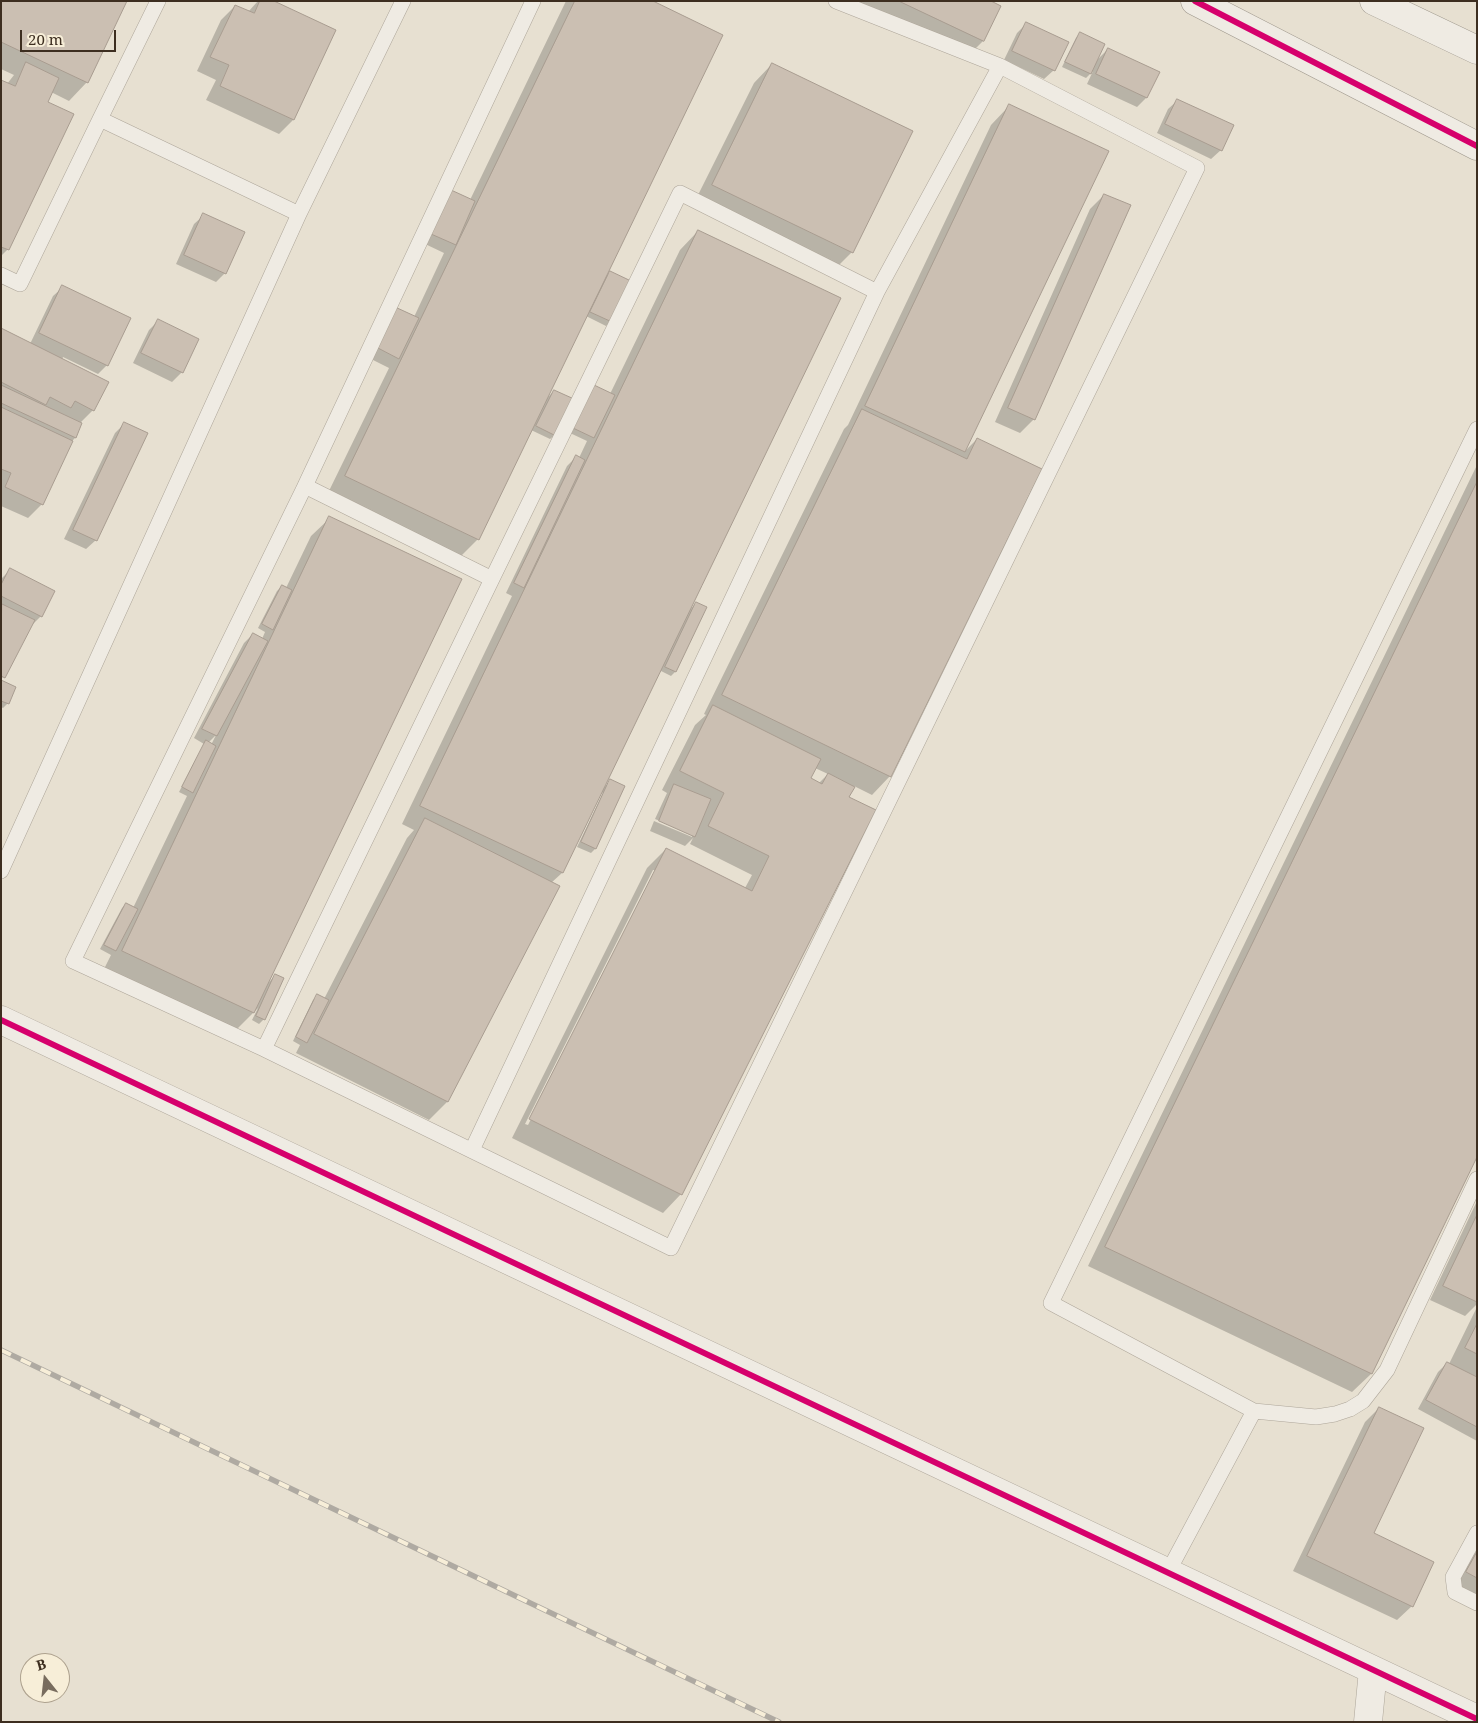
<!DOCTYPE html>
<style>
body{margin:0}
#map{position:relative;width:1478px;height:1723px;overflow:hidden;background:#e7e0d1;font-family:"Noto Serif",serif}
canvas{display:block}
.frame{position:absolute;inset:0;border:2px solid #3d2e20;pointer-events:none}
.north{position:absolute;left:20px;top:1653px;width:50px;height:50px;box-sizing:border-box;background:#f7eed8;border:1px solid #ada18e;border-radius:50%;rotate:344deg;font-size:14px;font-weight:700;line-height:20px;text-align:center;color:#3d2e20}
.north::after{content:'';display:block;margin:auto;width:18px;height:22px;background:#786c5e;clip-path:polygon(50% 0,100% 100%,50% 72%,0 100%)}
.scale{position:absolute;left:20px;top:30px;width:96px;height:22px;box-sizing:border-box;border:2px solid #3d2e20;border-top:0;padding-left:6px;font-size:15px;line-height:18px;white-space:nowrap;color:#3d2e20;-webkit-text-stroke:4px #f7eed8;paint-order:stroke}
</style>
<div id="map">
<canvas width="1478" height="1723"></canvas>
<div class="frame"></div>
<div class="north">B</div>
<div class="scale">20 m</div>
</div>
<script>
const c = document.querySelector('canvas').getContext('2d');
c.lineJoin = 'round';
function fillPath(path, color) { c.fillStyle = color; c.fill(path, 'evenodd'); }
function strokePath(path, color, width, dash) { c.strokeStyle = color; c.lineWidth = width; c.lineCap = dash ? 'butt' : 'round'; c.setLineDash(dash || []); c.stroke(path); }
const shadow = new Path2D(`
 M 1,1 L 87,82 L 69,101 L 51,92 L 46,102 L 8,249 L 1,256 L 1,81 L 7,84 L 14,75 L 1,69 Z
 M 258,1 L 271,1 L 335,31 L 293,120 L 279,134 L 206,100 L 216,80 L 197,71 L 221,20 L 235,6 L 248,12 Z
 M 566,1 L 650,1 L 604,278 L 611,272 L 611,321 L 606,326 L 586,316 L 546,399 L 554,391 L 555,435 L 550,439 L 531,430 L 478,539 L 459,558 L 327,495 L 389,368 L 367,357 L 414,317 L 444,253 L 423,243 L 442,201 L 470,200 Z
 M 856,1 L 988,1 L 1000,7 L 983,41 L 969,55 Z
 M 1026,24 L 1054,70 L 1044,79 L 1004,60 L 1017,33 Z
 M 1080,34 L 1096,61 L 1108,49 L 1158,72 L 1146,98 L 1137,107 L 1087,84 L 1093,71 L 1086,78 L 1062,67 L 1076,38 Z
 M 772,64 L 852,252 L 833,271 L 694,203 L 754,83 Z
 M 1178,100 L 1221,150 L 1211,159 L 1157,133 L 1168,109 Z
 M 1009,106 L 1107,152 L 964,452 L 977,439 L 890,776 L 872,795 L 854,786 L 681,1194 L 663,1213 L 512,1138 L 647,868 L 666,849 L 745,888 L 752,875 L 690,844 L 693,838 L 685,846 L 650,831 L 654,821 L 692,837 L 692,834 L 655,819 L 667,793 L 662,790 L 695,725 L 706,715 L 704,714 L 844,429 L 848,425 L 991,125 ZM 815,768 L 828,774 L 819,783 L 810,779 ZM 653,870 L 656,870 L 528,1125 L 525,1124 Z
 M 1104,195 L 1034,419 L 1020,433 L 995,422 L 1090,209 Z
 M 204,215 L 225,273 L 216,282 L 176,264 L 194,224 Z
 M 698,231 L 688,612 L 696,603 L 675,672 L 671,676 L 659,670 L 602,789 L 611,781 L 624,787 L 595,849 L 591,853 L 577,847 L 603,793 L 601,792 L 562,873 L 551,883 L 558,887 L 447,1102 L 429,1120 L 296,1053 L 300,1045 L 293,1041 L 313,1000 L 318,996 L 324,999 L 407,838 L 414,830 L 402,824 L 512,596 L 506,593 L 567,466 L 576,457 L 579,458 L 587,441 L 570,433 L 590,391 L 610,394 L 680,250 Z
 M 63,287 L 107,365 L 98,374 L 63,357 L 62,360 L 93,410 L 80,423 L 75,438 L 72,441 L 42,504 L 28,518 L 1,506 L 1,329 L 30,344 L 53,296 Z
 M 158,321 L 198,340 L 182,372 L 172,382 L 133,363 L 149,330 Z
 M 124,424 L 96,540 L 86,549 L 64,539 L 115,433 Z
 M 1477,465 L 1477,1155 L 1371,1374 L 1352,1392 L 1088,1266 Z
 M 330,518 L 267,984 L 275,976 L 264,1019 L 259,1024 L 252,1020 L 258,1008 L 235,1031 L 104,969 L 111,955 L 100,949 L 122,908 L 126,904 L 133,908 L 187,796 L 179,792 L 204,744 L 194,738 L 244,643 L 253,634 L 262,639 L 265,632 L 258,628 L 277,591 L 282,586 L 286,588 L 311,536 ZM 216,735 L 211,745 L 208,743 Z
 M 10,570 L 41,616 L 32,625 L 1,680 L 1,579 Z
 M 1,682 L 8,703 L 3,708 L 1,707 Z
 M 1477,1201 L 1477,1304 L 1465,1316 L 1430,1300 Z
 M 1477,1307 L 1477,1441 L 1418,1409 L 1438,1372 L 1447,1363 L 1449,1364 Z
 M 1379,1408 L 1372,1534 L 1412,1606 L 1397,1620 L 1293,1571 L 1365,1422 Z
 M 1477,1541 L 1477,1599 L 1453,1587 Z`);
const building = new Path2D(`
 M 1,1 L 127,1 L 88,83 L 1,42 Z
 M 260,1 L 274,1 L 336,30 L 294,120 L 220,86 L 229,65 L 210,57 L 235,5 L 254,13 Z
 M 575,1 L 653,1 L 723,35 L 479,540 L 345,476 Z
 M 899,1 L 991,1 L 1001,6 L 984,41 Z
 M 1026,22 L 1069,42 L 1055,71 L 1012,51 Z
 M 1080,32 L 1105,44 L 1091,74 L 1065,62 Z
 M 1108,48 L 1160,72 L 1147,98 L 1096,74 Z
 M 26,62 L 59,78 L 48,102 L 74,114 L 9,250 L 1,247 L 1,80 L 15,86 Z
 M 772,63 L 913,131 L 853,253 L 712,185 Z
 M 1177,99 L 1234,125 L 1222,151 L 1165,124 Z
 M 1009,104 L 1109,151 L 965,452 L 865,406 Z
 M 451,190 L 475,201 L 456,245 L 431,234 Z
 M 1104,194 L 1131,205 L 1035,420 L 1008,408 Z
 M 203,213 L 245,232 L 226,274 L 184,255 Z
 M 698,230 L 841,298 L 563,873 L 420,806 Z
 M 610,271 L 631,281 L 612,322 L 590,312 Z
 M 62,285 L 131,318 L 108,366 L 39,333 Z
 M 395,307 L 419,318 L 399,359 L 376,347 Z
 M 158,319 L 199,339 L 183,373 L 141,353 Z
 M 1,328 L 109,382 L 94,411 L 75,401 L 71,408 L 50,397 L 46,405 L 1,382 Z
 M 1,385 L 82,423 L 76,438 L 1,403 Z
 M 594,385 L 615,395 L 594,438 L 573,428 Z
 M 554,390 L 574,399 L 556,436 L 536,426 Z
 M 1,407 L 73,441 L 43,505 L 5,487 L 11,473 L 1,469 Z
 M 862,409 L 967,459 L 977,438 L 1042,469 L 891,777 L 722,695 Z
 M 124,422 L 148,433 L 97,541 L 73,530 Z
 M 576,455 L 585,460 L 524,588 L 514,583 Z
 M 1477,482 L 1477,1157 L 1372,1374 L 1105,1247 Z
 M 329,516 L 462,579 L 254,1013 L 122,951 Z
 M 10,568 L 55,591 L 42,617 L 1,596 L 1,585 Z
 M 282,585 L 292,590 L 273,630 L 262,624 Z
 M 696,602 L 707,607 L 676,672 L 665,667 Z
 M 2,604 L 35,620 L 5,678 L 1,676 Z
 M 253,633 L 268,641 L 217,736 L 202,729 Z
 M 1,680 L 16,687 L 9,704 L 1,701 Z
 M 713,705 L 821,759 L 811,778 L 822,784 L 828,773 L 855,787 L 849,797 L 876,810 L 682,1195 L 529,1119 L 666,848 L 752,891 L 769,856 L 708,826 L 724,793 L 680,771 Z
 M 206,740 L 216,746 L 193,793 L 182,787 Z
 M 610,779 L 625,786 L 596,849 L 581,842 Z
 M 674,784 L 711,799 L 695,837 L 659,821 Z
 M 425,818 L 560,886 L 448,1102 L 314,1034 Z
 M 126,903 L 138,909 L 116,951 L 104,945 Z
 M 275,974 L 284,978 L 265,1020 L 256,1016 Z
 M 317,994 L 329,1000 L 307,1043 L 296,1037 Z
 M 1477,1215 L 1477,1302 L 1443,1286 Z
 M 1477,1324 L 1477,1354 L 1465,1348 Z
 M 1447,1362 L 1477,1377 L 1477,1427 L 1426,1400 Z
 M 1379,1407 L 1424,1428 L 1374,1533 L 1434,1562 L 1413,1607 L 1307,1556 Z
 M 1477,1552 L 1477,1578 L 1466,1572 Z`);
const lane = new Path2D(`
 M 158,1 L 100,119 L 299,214
 M 1,275 L 20,284 L 100,119
 M 1477,429 L 1051,1303 L 1254,1411 L 1316,1417 L 1335,1414 L 1350,1409 L 1363,1401 L 1387,1370 L 1477,1179
 M 305,486 L 73,961 L 264,1049 L 671,1248 L 1197,168 L 1000,66 L 836,1
 M 492,579 L 680,193 L 877,292
 M 1,871 L 299,214 L 403,1
 M 264,1049 L 492,579 L 305,486 L 533,1
 M 472,1150 L 877,292 L 1000,66
 M 1477,1533 L 1453,1577 L 1455,1592 L 1477,1603
 M 1168,1572 L 1254,1411`);
const street = new Path2D(`
 M 1,1020 L 1477,1719
 M 1368,1722 L 1373,1670`);
const secondary = new Path2D(`
 M 1195,1 L 1477,146
 M 1374,1 L 1477,50`);
const rail = new Path2D(`
 M 1,1350 L 779,1722`);
const cycleway = new Path2D(`
 M 1195,1 L 1477,146
 M 1,1020 L 1477,1719`);
fillPath(shadow, '#0003');
fillPath(building, '#cbbfb2');
strokePath(building, '#a89c90', 1);
strokePath(lane, '#ada599', 16);
strokePath(street, '#ada599', 29);
strokePath(secondary, '#9c958a', 29);
strokePath(lane, '#efebe3', 15);
strokePath(street, '#efebe3', 28);
strokePath(secondary, '#efebe3', 28);
strokePath(rail, '#afaaa2', 5.5);
strokePath(rail, '#f7eed8', 4, [11]);
strokePath(cycleway, '#d6006c', 6);
</script>
